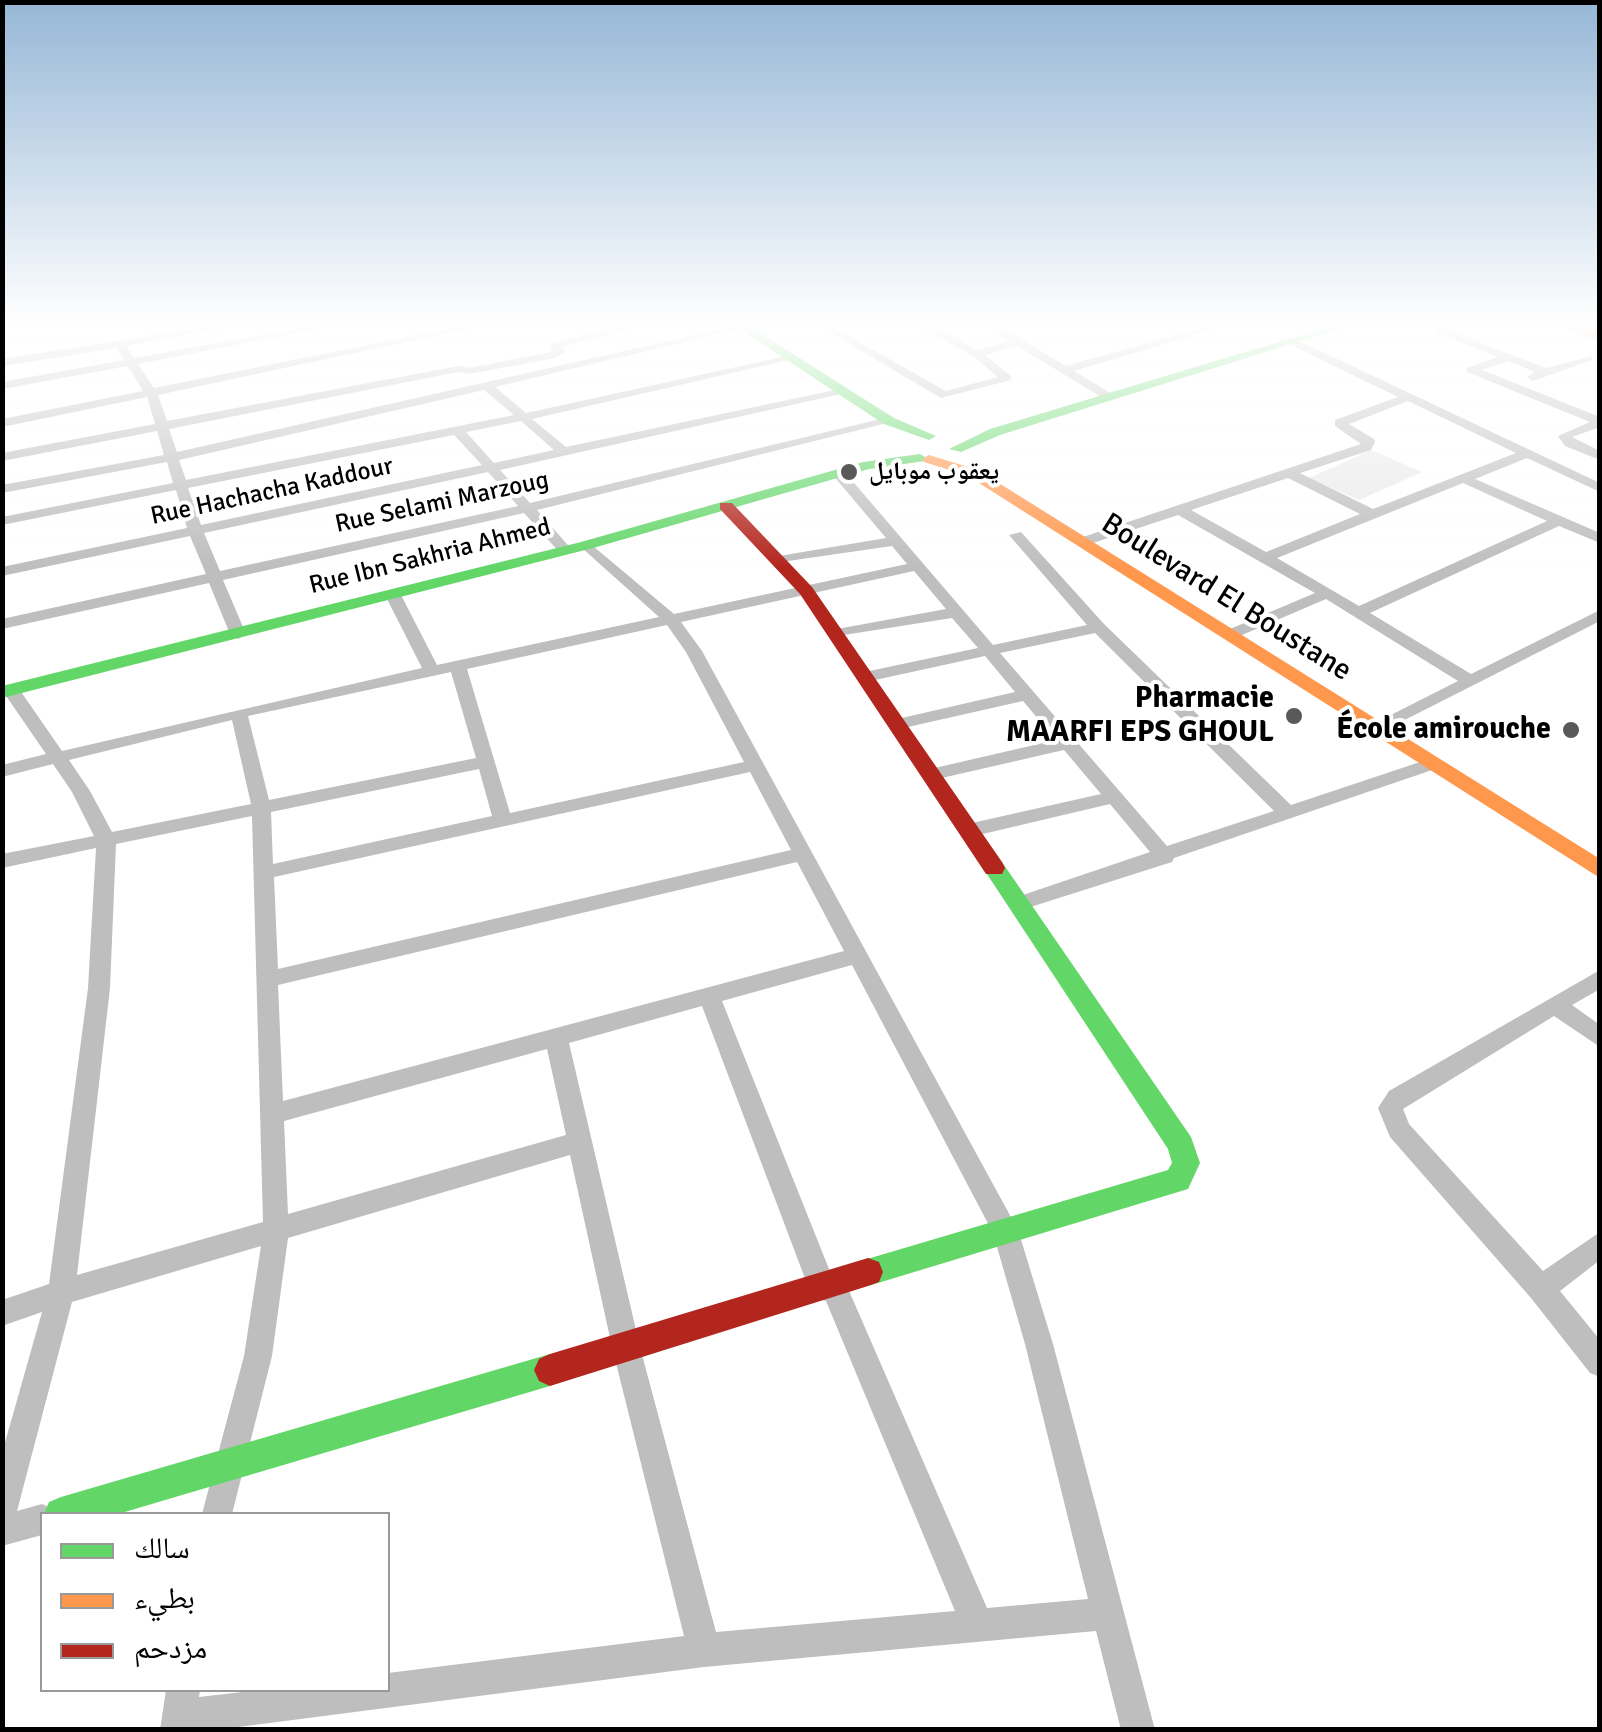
<!DOCTYPE html>
<meta charset="utf-8">
<style>
body{margin:0}
#map{position:relative;width:1602px;height:1732px;overflow:hidden;background:#fff;font-family:Signika,"Noto Naskh Arabic",sans-serif}
canvas{display:block}
.frame{position:absolute;inset:0;border:5px solid #000;pointer-events:none}
.legend{position:absolute;left:40px;top:1512px;width:350px;height:180px;box-sizing:border-box;background:#fff;border:2px solid #999;margin:0;padding:12px 18px;list-style:none;font-size:30px;color:#000}
.legend li{display:flex;align-items:center;gap:20px;height:50px}
.legend b{width:50px;border:2px solid #999}
</style>
<div id="map">
<canvas width="1602" height="1732"></canvas>
<div class="frame"></div>
<ul class="legend">
<li><b style="height:12px;background:#63d668"></b>سالك</li>
<li><b style="height:12px;background:#ff974d"></b>بطيء</li>
<li><b style="height:12px;background:#b3261e"></b>مزدحم</li>
</ul>
</div>
<script>
const c = document.querySelector('canvas').getContext('2d');
c.lineJoin = 'round';
function fillPath(path, color) { c.fillStyle = color; c.fill(path, 'evenodd'); }
function strokePath(path, color, width, dash) { c.strokeStyle = color; c.lineWidth = width; c.lineCap = dash ? 'butt' : 'round'; c.setLineDash(dash || []); c.stroke(path); }
function write(font, color, halo, rows, align = 'center') {
  c.font = font + ' Signika,"Noto Naskh Arabic",sans-serif'; c.lineWidth = 8; c.setLineDash([]); c.textBaseline = 'middle'; c.strokeStyle = halo; c.fillStyle = color; for (const [text, x, y, turn = 0] of rows) {
    c.save(); c.translate(x, y); c.rotate((+turn || 0) * Math.PI / 180); c.textAlign = isNaN(turn) ? turn : align; if (halo) c.strokeText(text, 0, 0); c.fillText(text, 0, 0); c.restore();
  }
}
const green = new Path2D(`
 M 1371,450 L 1422,472 L 1359,500 L 1309,478 Z`);
const street = new Path2D(`
 M 211,326 L 234,326 L 126,346 L 134,358 L 310,326 L 331,326 L 138,364 L 154,388 L 462,326 L 481,326 L 158,395 L 167,421 L 458,366 L 469,368 L 551,352 L 552,343 L 621,326 L 638,326 L 562,347 L 565,352 L 555,358 L 469,374 L 458,372 L 169,429 L 177,452 L 735,326 L 748,327 L 495,387 L 526,413 L 791,355 L 797,358 L 532,419 L 566,447 L 844,388 L 850,392 L 500,470 L 530,503 L 889,417 L 895,421 L 537,510 L 573,551 L 566,555 L 561,554 L 524,513 L 223,580 L 246,634 L 238,639 L 230,634 L 209,583 L 2,629 L 2,619 L 206,574 L 190,536 L 2,576 L 2,567 L 187,528 L 176,490 L 2,525 L 2,517 L 173,483 L 167,462 L 2,493 L 2,485 L 164,455 L 157,431 L 2,461 L 2,453 L 155,424 L 147,397 L 2,427 L 2,419 L 143,391 L 128,366 L 2,389 L 2,382 L 124,360 L 116,348 L 2,366 L 2,359 ZM 484,390 L 514,415 L 186,480 L 179,460 ZM 521,421 L 554,450 L 494,463 L 466,432 ZM 454,435 L 482,465 L 201,525 L 188,488 ZM 488,472 L 518,506 L 220,571 L 204,533 Z
 M 819,326 L 831,326 L 946,391 L 998,377 L 973,356 L 919,326 L 932,326 L 978,350 L 1009,341 L 987,326 L 999,326 L 1066,366 L 1208,326 L 1224,326 L 1074,371 L 1112,394 L 1112,400 L 1108,401 L 1017,346 L 985,355 L 1011,376 L 1011,380 L 941,398 Z
 M 1443,326 L 1456,326 L 1450,331 L 1546,368 L 1592,356 L 1592,360 L 1533,381 L 1527,377 L 1535,372 L 1508,361 L 1482,370 L 1600,417 L 1600,427 L 1572,437 L 1600,451 L 1600,460 L 1565,446 L 1558,436 L 1590,422 L 1467,372 L 1467,368 L 1497,357 L 1437,333 L 1437,329 Z
 M 1289,340 L 1297,340 L 1600,483 L 1600,492 L 1527,458 L 1475,479 L 1600,533 L 1600,543 L 1559,526 L 1370,613 L 1471,674 L 1600,610 L 1600,621 L 1377,734 L 1368,729 L 1371,725 L 1458,681 L 1326,599 L 1235,638 L 1223,638 L 1223,632 L 1315,593 L 1178,515 L 1087,545 L 1077,545 L 1077,539 L 1361,444 L 1335,426 L 1335,420 L 1398,397 L 1289,344 ZM 1408,401 L 1516,453 L 1373,509 L 1300,473 L 1371,450 L 1375,442 L 1374,439 L 1349,424 ZM 1288,478 L 1360,514 L 1266,552 L 1191,510 ZM 1463,483 L 1547,521 L 1359,606 L 1277,558 Z
 M 838,469 L 843,470 L 993,645 L 1087,625 L 1009,535 L 1021,532 L 1104,624 L 1291,805 L 1426,760 L 1438,760 L 1441,764 L 1438,768 L 1174,858 L 1172,862 L 1018,911 L 1011,909 L 1008,904 L 1011,899 L 1150,852 L 1110,804 L 970,837 L 963,835 L 960,830 L 963,825 L 1101,794 L 1064,750 L 933,780 L 926,778 L 924,774 L 926,770 L 1056,740 L 1023,701 L 899,729 L 893,728 L 890,724 L 893,720 L 1015,692 L 985,656 L 866,682 L 860,681 L 860,673 L 978,648 L 952,618 L 831,637 L 829,634 L 837,629 L 946,609 L 914,571 L 681,622 L 702,651 L 1018,1230 L 1053,1344 L 1155,1730 L 1121,1730 L 1096,1631 L 704,1667 L 215,1730 L 160,1730 L 166,1690 L 200,1690 L 199,1697 L 260,1690 L 388,1690 L 388,1673 L 684,1636 L 612,1347 L 570,1155 L 288,1238 L 272,1356 L 232,1514 L 202,1514 L 244,1356 L 261,1246 L 72,1302 L 17,1511 L 42,1504 L 53,1509 L 55,1514 L 42,1514 L 42,1535 L 2,1546 L 2,1453 L 42,1312 L 2,1326 L 2,1300 L 49,1284 L 88,988 L 96,848 L 2,868 L 2,854 L 94,836 L 72,792 L 53,764 L 2,777 L 2,765 L 46,754 L 2,690 L 11,685 L 17,686 L 62,751 L 422,668 L 385,595 L 393,590 L 401,595 L 437,665 L 659,617 L 582,548 L 582,542 L 587,541 L 674,614 L 907,564 L 892,546 L 774,563 L 774,557 L 779,556 L 886,538 L 831,473 ZM 667,625 L 686,652 L 744,762 L 510,813 L 467,669 ZM 1095,633 L 1274,811 L 1167,846 L 1000,653 ZM 451,672 L 476,758 L 269,800 L 248,716 ZM 232,720 L 251,804 L 112,832 L 90,791 L 69,760 ZM 479,769 L 492,816 L 273,864 L 271,812 ZM 750,772 L 791,850 L 278,969 L 274,877 ZM 252,816 L 263,1222 L 77,1275 L 110,988 L 116,844 ZM 797,862 L 844,951 L 283,1101 L 278,985 ZM 852,965 L 993,1233 L 1025,1344 L 1088,1599 L 987,1608 L 843,1277 L 831,1274 L 722,1001 ZM 702,1006 L 809,1289 L 813,1298 L 826,1301 L 955,1611 L 716,1632 L 640,1347 L 569,1043 ZM 547,1049 L 566,1135 L 288,1214 L 284,1121 Z
 M 1600,970 L 1600,989 L 1572,1005 L 1600,1025 L 1600,1047 L 1554,1016 L 1403,1109 L 1409,1124 L 1543,1271 L 1600,1232 L 1600,1260 L 1560,1291 L 1600,1340 L 1600,1377 L 1590,1373 L 1531,1298 L 1390,1137 L 1378,1108 L 1389,1091 Z`);
const fast = new Path2D(`
 M 735,326 L 749,326 L 894,418 L 936,436 L 929,440 L 884,424 Z
 M 1331,326 L 1349,326 L 1000,435 L 961,452 L 949,449 L 990,429 Z
 M 920,454 L 927,458 L 925,461 L 869,469 L 593,548 L 2,698 L 2,686 L 581,542 L 863,462 Z
 M 994,860 L 1002,862 L 1191,1137 L 1200,1163 L 1188,1189 L 868,1286 L 857,1282 L 853,1272 L 857,1262 L 1168,1170 L 1172,1163 L 1168,1149 L 983,868 Z
 M 550,1354 L 561,1359 L 566,1370 L 561,1381 L 550,1386 L 118,1514 L 44,1514 L 49,1502 L 61,1497 Z`);
const slow = new Path2D(`
 M 1560,326 L 1577,326 L 1600,333 L 1600,341 Z
 M 929,455 L 978,470 L 1600,859 L 1600,878 L 968,476 L 924,462 L 922,459 Z`);
const jam = new Path2D(`
 M 720,503 L 732,503 L 812,587 L 1002,862 L 1005,868 L 1002,874 L 986,874 L 800,594 L 720,509 Z
 M 868,1258 L 879,1262 L 883,1272 L 879,1282 L 868,1286 L 550,1386 L 539,1381 L 534,1370 L 539,1359 L 550,1354 Z`);
const markers = [
 [849,472,10,"#595959"],
 [1294,716,10,"#595959"],
 [1571,730,10,"#595959"]
];
const farPoinames = [
 ["يعقوب موبايل",869,472]
];
const farStreetnames = [
 ["Rue Hachacha Kaddour",272,492,-12],
 ["Rue Selami Marzoug",442,503,-12],
 ["Rue Ibn Sakhria Ahmed",430,557,-14]
];
const streetNames = [
 ["Boulevard El Boustane",1226,598,32]
];
const poiNames = [
 ["Pharmacie",1274,699],
 ["MAARFI EPS GHOUL",1274,733],
 ["École amirouche",1551,730]
];
fillPath(green, '#eaeaea');
fillPath(street, '#bebebe');
fillPath(fast, '#63d668');
fillPath(slow, '#ff974d');
fillPath(jam, '#b3261e');
const sky = c.createLinearGradient(0, 0, 0, 568);
sky.addColorStop(0, '#96b7d6');
sky.addColorStop(0.57, '#fff');
sky.addColorStop(1, '#ffffff00');
c.fillStyle = sky;
c.fillRect(0, 0, 1602, 568);
for (const [x, y, r, color] of markers) { const dot = new Path2D(); dot.arc(x, y, r, 0, 2 * Math.PI); c.fillStyle = color; c.fill(dot); strokePath(dot, '#fff', 4); }
write('bold 25px', '#000', '#fff', farPoinames, 'left');
write('25px', '#000', '#fff', farStreetnames);
write('30px', '#000', '#fff', streetNames);
write('bold 30px', '#000', '#fff', poiNames, 'right');
</script>
